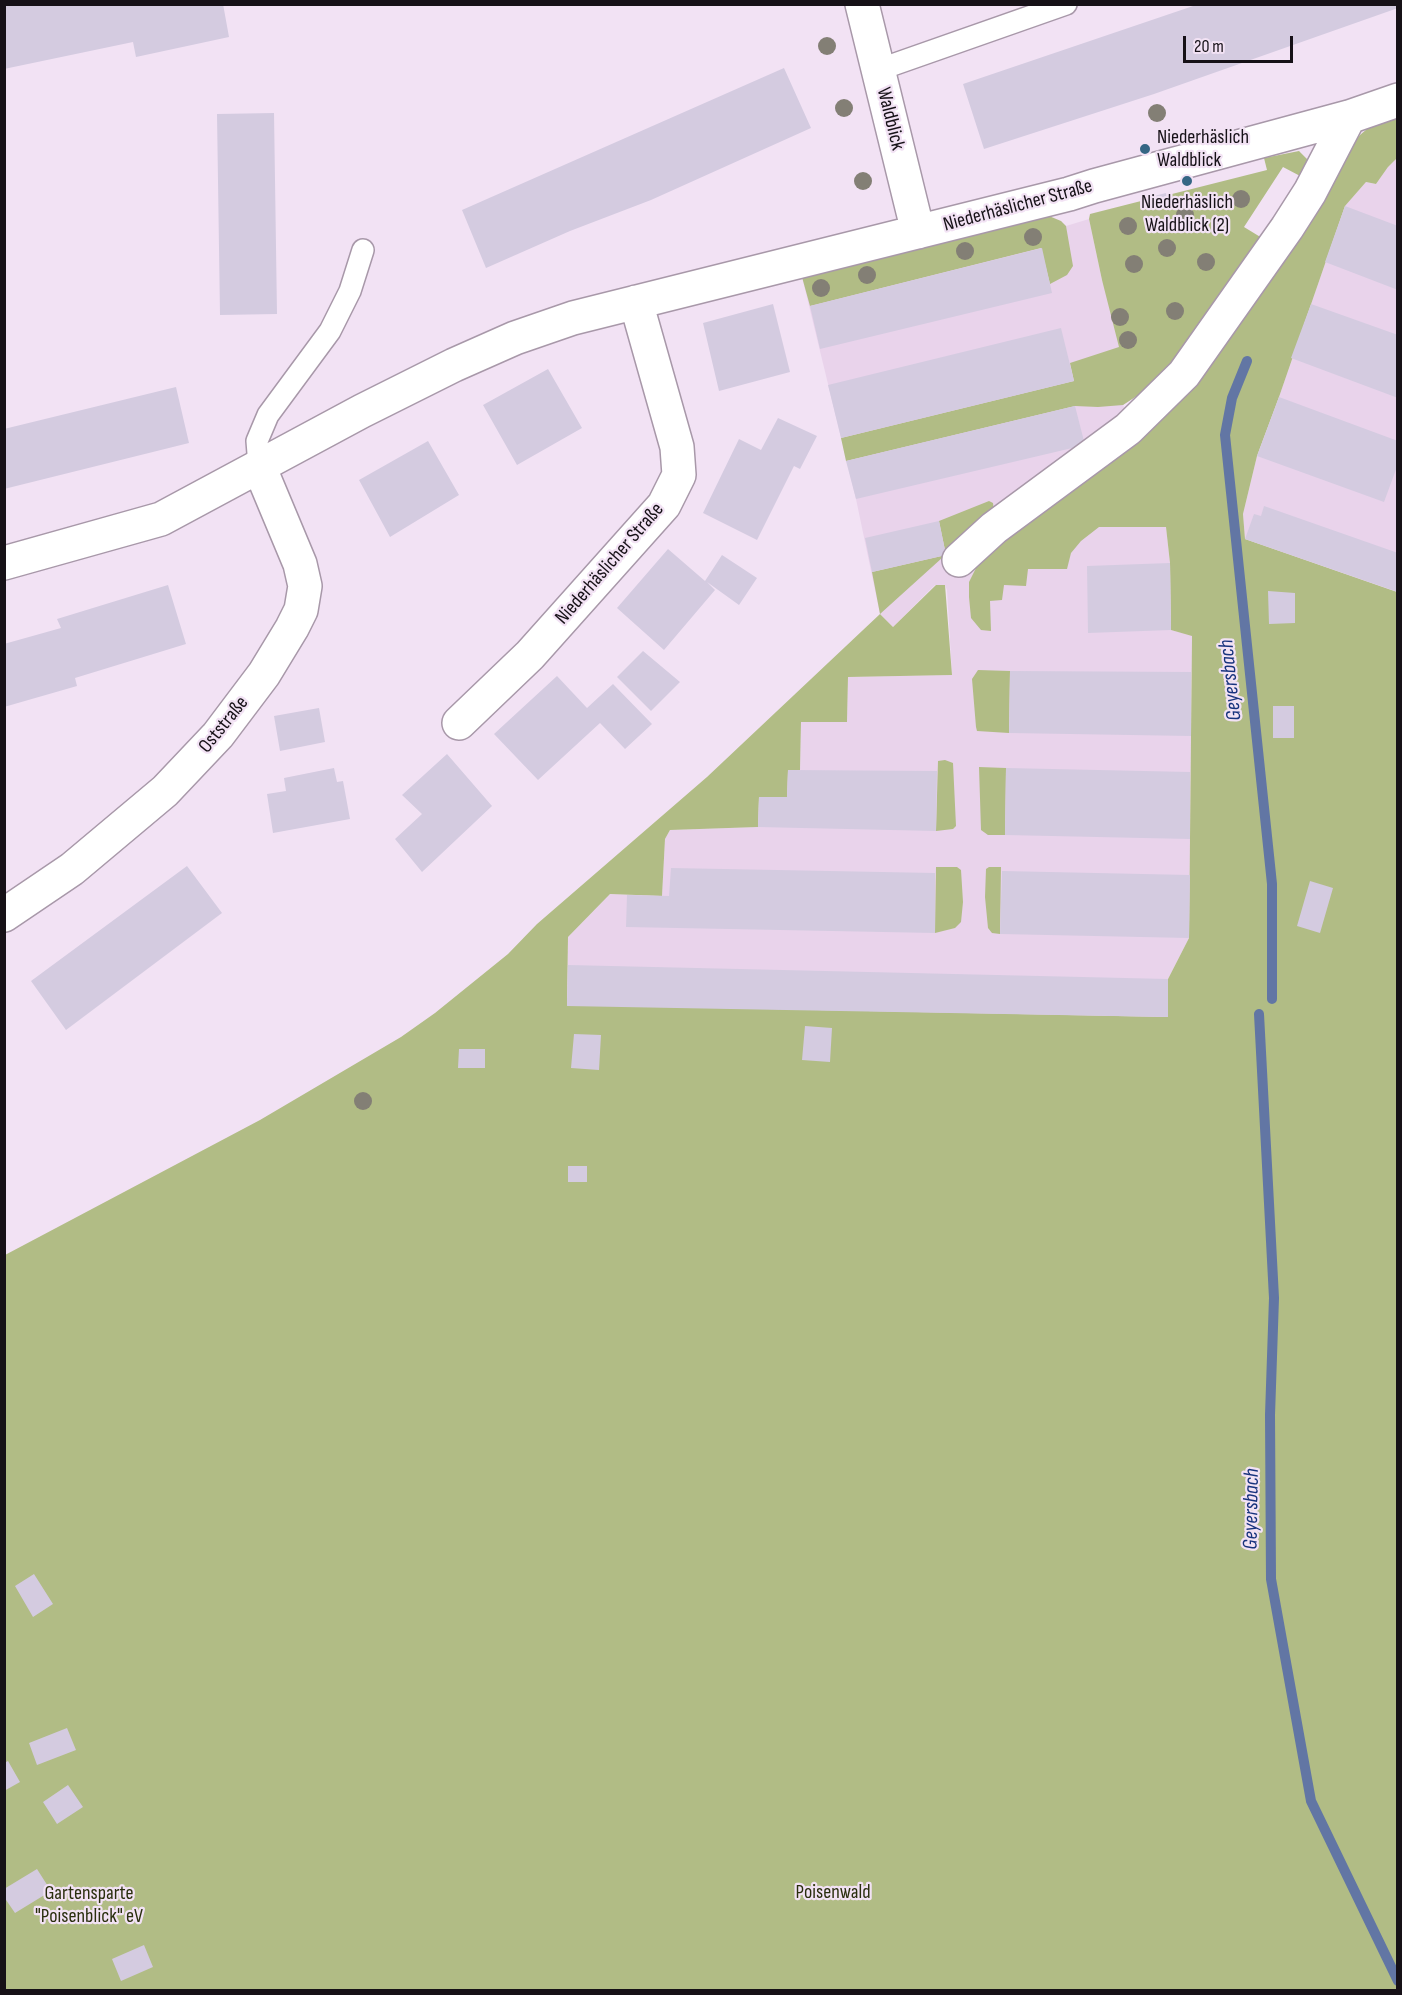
<!DOCTYPE html>
<meta charset="utf-8">
<style>
body{margin:0}
#map{position:relative;width:1402px;height:1995px;overflow:hidden;background:#f2e2f4;font-family:"Sofia Sans Condensed",sans-serif}
canvas{display:block}
.frame{position:absolute;inset:0;border:6px solid #161117;pointer-events:none}
.scale{position:absolute;left:1183px;top:36px;width:110px;height:27px;box-sizing:border-box;border:3px solid #161117;border-top:0;padding-left:8px;font-size:18px;line-height:21px;white-space:nowrap;color:#161117;-webkit-text-stroke:4px #f2e2f4;paint-order:stroke}
</style>
<div id="map">
<canvas width="1402" height="1995"></canvas>
<div class="frame"></div>
<div class="scale">20 m</div>
</div>
<script>
const c = document.querySelector('canvas').getContext('2d');
c.lineJoin = 'round';
function fillPath(path, color) { c.fillStyle = color; c.fill(path, 'evenodd'); }
function strokePath(path, color, width, dash) { c.strokeStyle = color; c.lineWidth = width; c.lineCap = dash ? 'butt' : 'round'; c.setLineDash(dash || []); c.stroke(path); }
function write(font, color, halo, rows, align = 'center') {
  c.font = font + ' "Sofia Sans Condensed",sans-serif'; c.lineWidth = 4.5; c.setLineDash([]); c.textBaseline = 'middle'; c.strokeStyle = halo; c.fillStyle = color; for (const [text, x, y, turn = 0] of rows) {
    c.save(); c.translate(x, y); c.rotate((+turn || 0) * Math.PI / 180); c.textAlign = isNaN(turn) ? turn : align; if (halo) c.strokeText(text, 0, 0); c.fillText(text, 0, 0); c.restore();
  }
}
const built = new Path2D(`
 M 1397,158 L 1397,592 L 1245,539 L 1243,514 L 1257,456 L 1279,397 L 1345,206 L 1366,182 L 1376,184 L 1388,167 Z
 M 1089,219 L 1102,280 L 1148,388 L 1123,405 L 1135,432 L 981,558 L 969,582 L 1098,495 L 1166,526 L 1170,563 L 1171,630 L 1192,635 L 1189,938 L 1168,979 L 1168,1017 L 567,1006 L 568,937 L 610,894 L 662,896 L 665,839 L 670,830 L 758,827 L 759,797 L 788,770 L 800,769 L 801,722 L 847,722 L 848,677 L 952,675 L 947,590 L 945,585 L 935,585 L 893,627 L 880,614 L 856,499 L 802,277 L 1061,221 L 1066,226 Z`);
const green = new Path2D(`
 M 1397,118 L 1397,158 L 1388,167 L 1376,184 L 1366,182 L 1345,206 L 1279,397 L 1257,456 L 1243,514 L 1245,539 L 1397,592 L 1397,1990 L 5,1990 L 5,1255 L 260,1120 L 401,1037 L 435,1013 L 508,954 L 537,924 L 707,777 L 880,614 L 872,572 L 946,555 L 939,521 L 989,501 L 993,503 L 994,511 L 880,614 L 893,627 L 936,585 L 945,585 L 952,675 L 848,677 L 847,722 L 801,722 L 800,770 L 788,770 L 787,797 L 759,797 L 758,827 L 670,830 L 665,839 L 662,896 L 610,894 L 568,937 L 567,1005 L 1167,1017 L 1168,979 L 1189,938 L 1192,636 L 1171,630 L 1170,563 L 1166,527 L 1099,527 L 1081,541 L 1071,553 L 1067,569 L 1028,569 L 1026,586 L 1004,585 L 1002,600 L 990,601 L 991,631 L 981,630 L 971,618 L 969,597 L 969,582 L 981,558 L 1083,474 L 1360,135 L 1367,129 Z
 M 1299,151 L 1310,162 L 1302,177 L 1283,167 L 1244,227 L 1262,238 L 1160,381 L 1123,405 L 1098,407 L 1075,406 L 846,461 L 841,438 L 1074,381 L 1070,363 L 1119,347 L 1102,280 L 1089,219 L 1090,214 L 1145,200 L 1147,208 L 1170,203 L 1168,195 L 1267,170 L 1264,158 Z
 M 1049,216 L 1061,221 L 1066,226 L 1073,266 L 1067,275 L 1050,284 L 1041,248 L 810,306 L 802,277 Z
 M 978,670 L 1010,671 L 1009,733 L 977,731 L 976,727 L 972,679 Z
 M 945,760 L 953,763 L 956,826 L 953,829 L 936,831 L 938,761 Z
 M 979,767 L 1006,768 L 1005,835 L 988,835 L 981,830 Z
 M 936,867 L 957,867 L 961,870 L 963,902 L 961,922 L 955,928 L 935,933 Z
 M 989,867 L 1001,867 L 1000,934 L 992,933 L 988,928 L 985,897 L 986,869 Z`);
const stream = new Path2D(`
 M 1247,361 L 1232,398 L 1225,435 L 1272,884 L 1272,999
 M 1259,1014 L 1274,1298 L 1270,1415 L 1271,1579 L 1311,1801 L 1398,1981`);
const building = new Path2D(`
 M 6,4 L 223,4 L 229,37 L 136,57 L 133,42 L 4,69 Z
 M 1199,4 L 1398,4 L 1398,8 L 1154,94 L 984,149 L 963,84 Z
 M 784,68 L 811,128 L 651,200 L 570,231 L 486,268 L 462,210 Z
 M 274,113 L 277,314 L 220,315 L 217,114 Z
 M 1166,193 L 1168,202 L 1148,207 L 1146,198 Z
 M 1345,206 L 1398,226 L 1398,290 L 1325,262 Z
 M 1042,248 L 1052,293 L 820,349 L 810,306 Z
 M 773,304 L 790,372 L 719,391 L 703,323 Z
 M 1311,304 L 1398,335 L 1398,398 L 1291,358 Z
 M 1061,328 L 1074,381 L 841,438 L 828,385 Z
 M 548,369 L 582,428 L 517,465 L 483,405 Z
 M 176,387 L 189,443 L 4,489 L 4,429 Z
 M 1279,397 L 1398,441 L 1398,464 L 1384,502 L 1257,456 Z
 M 1075,406 L 1085,445 L 856,499 L 846,461 Z
 M 778,418 L 817,436 L 800,469 L 794,466 L 757,540 L 703,513 L 739,439 L 761,450 Z
 M 428,441 L 459,495 L 390,537 L 359,480 Z
 M 1264,506 L 1398,553 L 1398,592 L 1245,539 L 1254,514 L 1261,516 Z
 M 939,521 L 946,555 L 872,572 L 865,538 Z
 M 668,549 L 705,581 L 722,555 L 757,578 L 739,605 L 707,582 L 715,590 L 664,650 L 617,608 Z
 M 1170,563 L 1171,630 L 1088,633 L 1087,566 Z
 M 168,585 L 186,644 L 75,678 L 77,686 L 4,707 L 4,644 L 61,628 L 57,619 Z
 M 1268,591 L 1295,593 L 1295,623 L 1269,624 Z
 M 643,651 L 680,682 L 651,711 L 617,677 Z
 M 1010,671 L 1191,672 L 1191,736 L 1009,733 Z
 M 557,676 L 587,708 L 613,684 L 652,724 L 625,749 L 600,723 L 538,780 L 494,734 Z
 M 1273,706 L 1294,706 L 1294,738 L 1273,738 Z
 M 319,708 L 325,742 L 280,751 L 274,716 Z
 M 447,754 L 492,806 L 422,872 L 395,839 L 422,814 L 402,795 Z
 M 334,768 L 337,782 L 343,781 L 350,819 L 273,833 L 267,794 L 286,791 L 284,778 Z
 M 1006,768 L 1190,772 L 1190,839 L 1005,835 Z
 M 788,770 L 937,771 L 936,831 L 758,827 L 759,797 L 787,797 Z
 M 187,866 L 222,913 L 66,1030 L 31,981 Z
 M 671,868 L 935,873 L 935,933 L 626,927 L 627,895 L 669,896 Z
 M 1002,871 L 1190,875 L 1189,938 L 1000,934 Z
 M 1310,881 L 1333,888 L 1320,933 L 1297,926 Z
 M 568,965 L 1168,979 L 1168,1017 L 567,1006 Z
 M 805,1026 L 832,1028 L 830,1062 L 802,1060 Z
 M 574,1034 L 601,1035 L 599,1070 L 571,1068 Z
 M 459,1049 L 485,1049 L 485,1068 L 458,1068 Z
 M 568,1166 L 587,1166 L 587,1182 L 568,1182 Z
 M 34,1574 L 53,1604 L 33,1617 L 15,1586 Z
 M 67,1728 L 76,1750 L 37,1765 L 29,1743 Z
 M 8,1761 L 20,1782 L 4,1791 L 4,1763 Z
 M 68,1785 L 83,1807 L 57,1824 L 43,1802 Z
 M 37,1869 L 51,1891 L 15,1913 L 4,1897 L 4,1889 Z
 M 144,1945 L 153,1967 L 121,1981 L 112,1959 Z`);
const lane = new Path2D(`
 M 878,70 L 1066,4
 M 259,466 L 257,441 L 268,415 L 330,331 L 350,291 L 363,250`);
const street = new Path2D(`
 M 862,4 L 918,232
 M 959,560 L 994,528 L 1128,429 L 1184,374 L 1287,228 L 1310,192 L 1349,117
 M 4,563 L 161,519 L 362,411 L 454,365 L 515,338 L 573,318 L 1069,194 L 1094,186 L 1349,117 L 1398,100
 M 459,723 L 530,655 L 664,505 L 679,475 L 677,447 L 636,302
 M 4,915 L 72,869 L 165,791 L 218,735 L 264,674 L 292,628 L 301,610 L 305,586 L 300,564 L 259,466`);
const trees = [
 [827,46],
 [844,108],
 [1157,113],
 [863,181],
 [1241,199],
 [1185,215],
 [1128,226],
 [1033,237],
 [1167,248],
 [965,251],
 [1206,262],
 [1134,264],
 [867,275],
 [821,288],
 [1175,311],
 [1120,317],
 [1128,340],
 [363,1101]
];
const markers = [
 [1145,149,6,"#356684"],
 [1187,181,6,"#356684"]
];
const streetNames = [
 ["Waldblick",890,119,76],
 ["Niederhäslicher Straße",1018,206,-15],
 ["Niederhäslicher Straße",610,564,-49],
 ["Oststraße",224,725,-51]
];
const poiNames = [
 ["Niederhäslich",1157,138],
 ["Waldblick",1157,161],
 ["Niederhäslich",1187,203,"center"],
 ["Waldblick (2)",1187,226,"center"]
];
const parkNames = [
 ["Poisenwald",833,1893],
 ["Gartensparte",89,1894],
 ["\"Poisenblick\" eV",89,1917]
];
const waterNames = [
 ["Geyersbach",1231,680,-96],
 ["Geyersbach",1252,1509,-89]
];
fillPath(built, '#e9d3eb');
fillPath(green, '#b1bc85');
strokePath(stream, '#6276a4', 10);
fillPath(building, '#d4cbe0');
strokePath(lane, '#a898a9', 24);
strokePath(street, '#a898a9', 36);
strokePath(lane, '#fff', 21);
strokePath(street, '#fff', 33);
c.fillStyle = '#837f75';
for (const [x, y] of trees) { c.beginPath(); c.arc(x, y, 9, 0, 2 * Math.PI); c.fill(); }
for (const [x, y, r, color] of markers) { const dot = new Path2D(); dot.arc(x, y, r, 0, 2 * Math.PI); c.fillStyle = color; c.fill(dot); strokePath(dot, '#f2e2f4', 2); }
write('20px', '#161117', '#f2e2f4', streetNames);
write('20px', '#161117', '#f2e2f4', poiNames, 'left');
write('20px', '#292e0d', '#f2e2f4', parkNames);
write('italic 21px', '#17337d', '#f2e2f4', waterNames);
</script>
